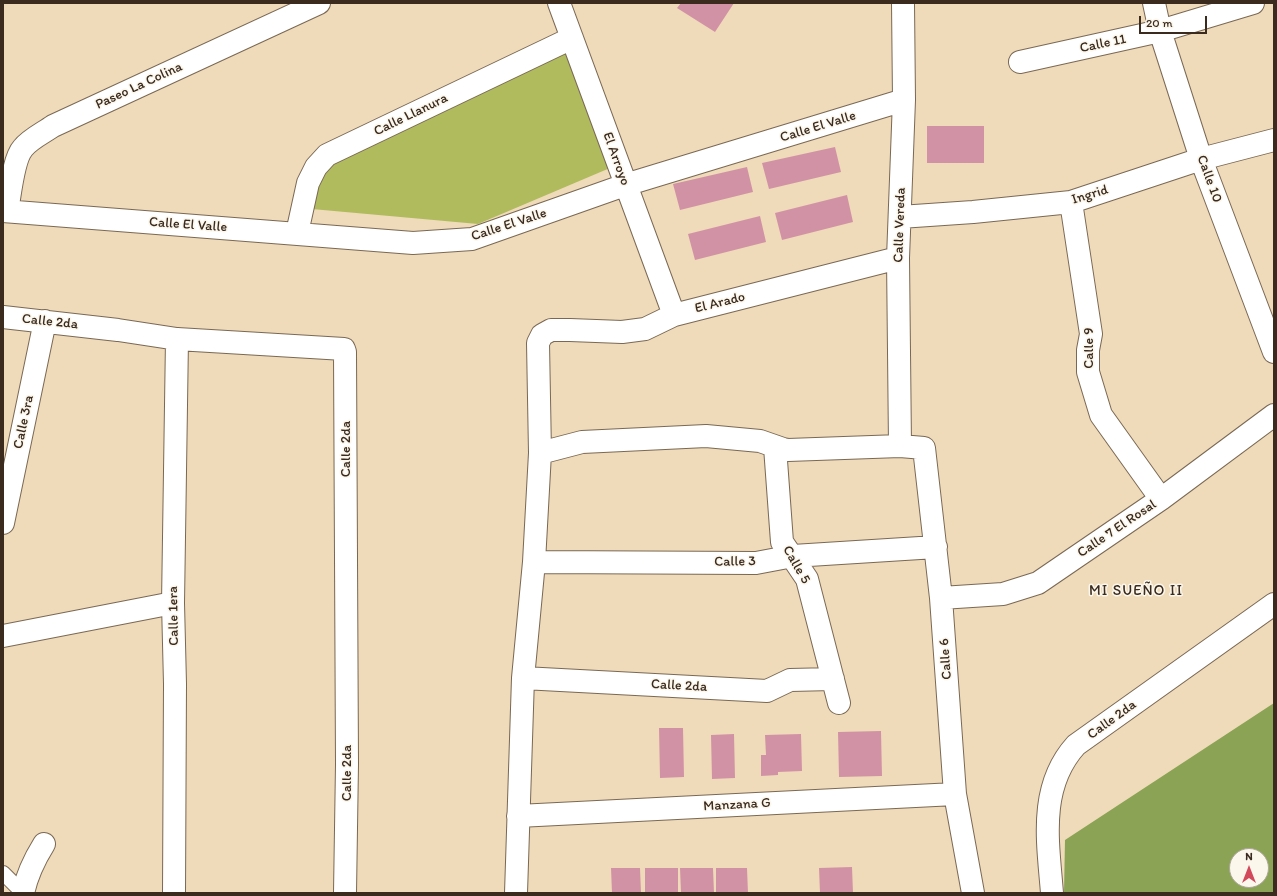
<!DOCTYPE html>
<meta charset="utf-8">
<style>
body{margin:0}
#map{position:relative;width:1277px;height:896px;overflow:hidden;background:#efdbb9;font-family:Itim,sans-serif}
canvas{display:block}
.frame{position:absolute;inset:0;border:4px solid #3b2a1e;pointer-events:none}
.north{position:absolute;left:1229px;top:848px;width:40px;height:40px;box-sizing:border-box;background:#fbf7ec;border:1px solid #aea59a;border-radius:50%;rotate:0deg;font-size:11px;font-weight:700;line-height:16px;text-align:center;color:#3b2a1e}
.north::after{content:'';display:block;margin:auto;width:14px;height:18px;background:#d1495b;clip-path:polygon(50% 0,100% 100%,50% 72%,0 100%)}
.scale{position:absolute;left:1139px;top:16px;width:68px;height:18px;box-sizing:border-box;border:2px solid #3b2a1e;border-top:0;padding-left:5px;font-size:12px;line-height:14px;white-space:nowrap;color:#3b2a1e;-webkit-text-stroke:3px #fbf7ec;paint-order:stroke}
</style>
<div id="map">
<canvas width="1277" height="896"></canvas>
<div class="frame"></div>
<div class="north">N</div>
<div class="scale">20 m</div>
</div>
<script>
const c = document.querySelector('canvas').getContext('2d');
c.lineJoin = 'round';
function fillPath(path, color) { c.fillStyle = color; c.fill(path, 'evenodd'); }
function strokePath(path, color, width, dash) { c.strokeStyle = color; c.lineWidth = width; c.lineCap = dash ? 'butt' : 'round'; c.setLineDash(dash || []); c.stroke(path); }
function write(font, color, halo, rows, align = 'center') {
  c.font = font + ' Itim,sans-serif'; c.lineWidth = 3; c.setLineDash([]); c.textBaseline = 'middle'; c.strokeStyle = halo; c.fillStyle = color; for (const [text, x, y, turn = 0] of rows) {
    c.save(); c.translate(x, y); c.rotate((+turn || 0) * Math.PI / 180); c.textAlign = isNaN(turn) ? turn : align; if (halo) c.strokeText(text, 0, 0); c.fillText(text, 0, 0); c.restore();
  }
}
const green = new Path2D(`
 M 565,35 L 617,165 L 478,224 L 312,209 L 318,182 L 345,152 Z`);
const forest = new Path2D(`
 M 1274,703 L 1274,893 L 1064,893 L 1065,840 ZM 1237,856 L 1261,856 L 1261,880 L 1237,880 Z`);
const building = new Path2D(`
 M 681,3 L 734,3 L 715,32 L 677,8 Z
 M 927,126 L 984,126 L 984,163 L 927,163 Z
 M 835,147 L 841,172 L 769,189 L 762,163 Z
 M 747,167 L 753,192 L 680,210 L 673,184 Z
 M 847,195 L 853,222 L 782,240 L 775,213 Z
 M 760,216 L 766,242 L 695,260 L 688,234 Z
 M 659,728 L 683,728 L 684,777 L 660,778 Z
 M 881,731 L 882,776 L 839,777 L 838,732 Z
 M 734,734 L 735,778 L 712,779 L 711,735 Z
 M 801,734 L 802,771 L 778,772 L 778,775 L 761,776 L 761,755 L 766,755 L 765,735 Z
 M 852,867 L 853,893 L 820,893 L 819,868 Z
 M 611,868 L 640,868 L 641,893 L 612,893 Z
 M 645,868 L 678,868 L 678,893 L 645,893 Z
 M 680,868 L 713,868 L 714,893 L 681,893 Z
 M 716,868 L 747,868 L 748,893 L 716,893 Z`);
const service = new Path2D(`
 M 3,873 L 23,893`);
const minor = new Path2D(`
 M 559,3 L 674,315
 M 1154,3 L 1160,31 L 1201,159 L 1274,352
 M 1020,62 L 1160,31 L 1253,3
 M 1071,202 L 1091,334 L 1088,350 L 1088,372 L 1101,415 L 1161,499
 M 3,211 L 413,243 L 472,239 L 625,185 L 904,100
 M 7,211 C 10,196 13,159 23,148 C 30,139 43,133 53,126 L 319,3
 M 900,217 L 973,212 L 1071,202 L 1201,159 L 1274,140
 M 297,233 L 308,183 L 316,167 L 327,155 L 572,38
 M 3,317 L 118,330 L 177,339 L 344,349 L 345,352 L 347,764 L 345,893
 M 900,446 L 898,258 L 904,100 L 903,3
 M 775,447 L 782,542 L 807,579 L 839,703
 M 540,453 L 582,442 L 706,436 L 760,441 L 783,449 L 788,450 L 900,446 L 924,448 L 941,598 L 955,794 L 973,893
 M 3,523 L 45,321
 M 534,562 L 756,563 L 793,556 L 936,547
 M 941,598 L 1003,594 L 1038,583 L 1161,499 L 1274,415
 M 3,636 L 173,603
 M 523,678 L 767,691 L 790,680 L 833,679
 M 518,816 L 955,794
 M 23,893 C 27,875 34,860 44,844
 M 174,893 L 175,684 L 173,603 L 177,339
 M 516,893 L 523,678 L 534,562 L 540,453 L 538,343 L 542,335 L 551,330 L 570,330 L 622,332 L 645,329 L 674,315 L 898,258
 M 1052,893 C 1048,842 1038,787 1076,745 L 1274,604`);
const streetNames = [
 ["Calle 11",1103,44,-12],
 ["Paseo La Colina",139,86,-25],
 ["Calle Llanura",411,115,-26],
 ["Calle El Valle",818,127,-17],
 ["El Arroyo",616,159,70],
 ["Calle 10",1209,179,70],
 ["Ingrid",1090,195,-17],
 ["Calle El Valle",188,225,4],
 ["Calle El Valle",509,225,-18],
 ["Calle Vereda",900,225,-88],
 ["El Arado",720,303,-14],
 ["Calle 2da",50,322,6],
 ["Calle 9",1089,348,-90],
 ["Calle 3ra",24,422,-78],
 ["Calle 2da",346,449,-90],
 ["Calle 7 El Rosal",1117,529,-34],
 ["Calle 3",735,562,-1],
 ["Calle 5",796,565,60],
 ["Calle 1era",174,616,-91],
 ["Calle 6",946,659,-94],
 ["Calle 2da",679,686,3],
 ["Calle 2da",1112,720,-36],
 ["Calle 2da",347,773,-90],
 ["Manzana G",737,805,-3]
];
const neighbourhoodNames = [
 ["MI SUEÑO II",1136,591]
];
fillPath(green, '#afbb5d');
fillPath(forest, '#8ba354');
fillPath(building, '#d292a5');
strokePath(service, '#7a6854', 16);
strokePath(minor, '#7a6854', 24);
strokePath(service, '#fff', 14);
strokePath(minor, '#fff', 22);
write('14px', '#3b2a1e', '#fbf7ec', streetNames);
c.letterSpacing = '1px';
write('15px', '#3b2a1e', '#fbf7ec', neighbourhoodNames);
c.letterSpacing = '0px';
</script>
